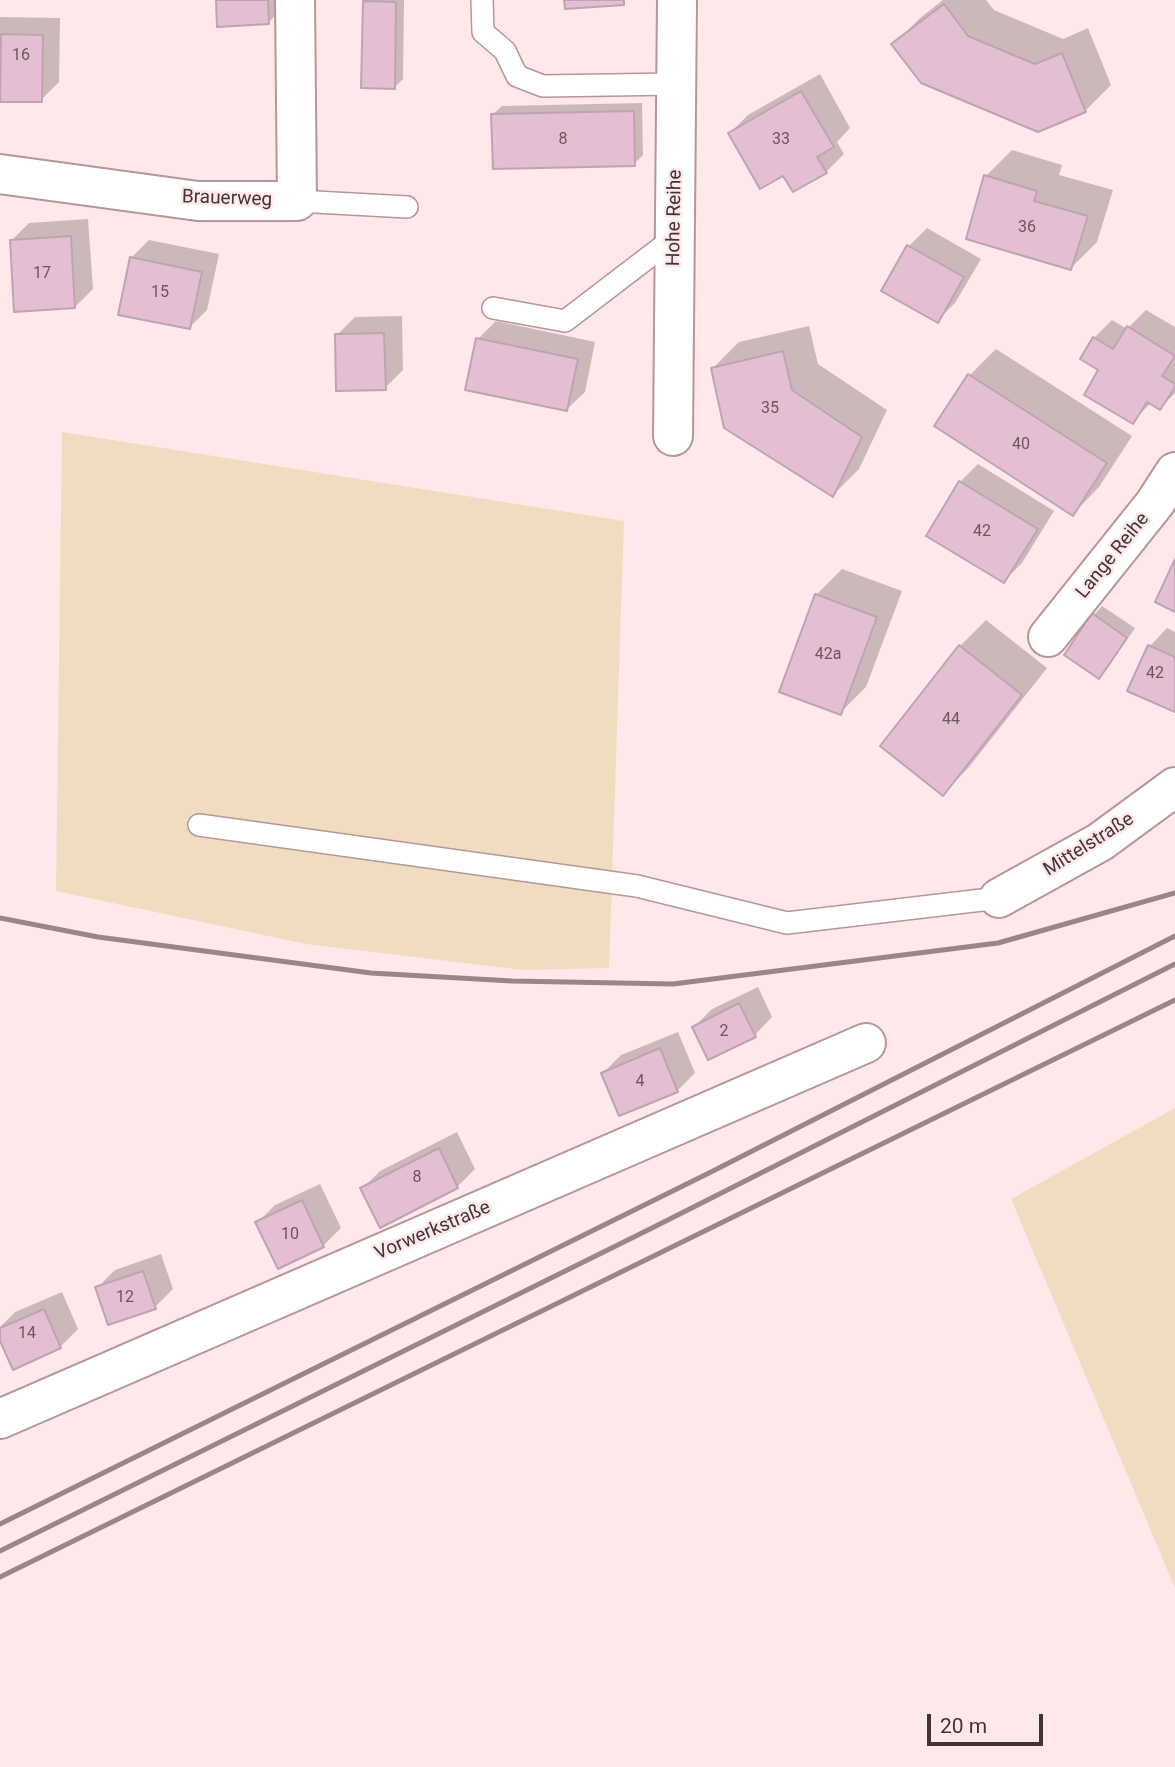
<!DOCTYPE html>
<meta charset="utf-8">
<style>
body{margin:0}
#map{position:relative;width:1175px;height:1767px;overflow:hidden;background:#fee8e9;font-family:Roboto,sans-serif}
canvas{display:block}
.scale{position:absolute;left:927px;top:1714px;width:116px;height:32px;box-sizing:border-box;border:4px solid #433536;border-top:0;padding-left:9px;font-size:21px;line-height:24px;white-space:nowrap;color:#433536;-webkit-text-stroke:5px #fee8e9;paint-order:stroke}
</style>
<div id="map">
<canvas width="1175" height="1767"></canvas>
<div class="scale">20 m</div>
</div>
<script>
const c = document.querySelector('canvas').getContext('2d');
c.lineJoin = 'round';
function fillPath(path, color) { c.fillStyle = color; c.fill(path, 'evenodd'); }
function strokePath(path, color, width, dash) { c.strokeStyle = color; c.lineWidth = width; c.lineCap = dash ? 'butt' : 'round'; c.setLineDash(dash || []); c.stroke(path); }
function write(font, color, halo, rows, align = 'center') {
  c.font = font + ' Roboto,sans-serif'; c.lineWidth = 5; c.setLineDash([]); c.textBaseline = 'middle'; c.strokeStyle = halo; c.fillStyle = color; for (const [text, x, y, turn = 0] of rows) {
    c.save(); c.translate(x, y); c.rotate((+turn || 0) * Math.PI / 180); c.textAlign = isNaN(turn) ? turn : align; if (halo) c.strokeText(text, 0, 0); c.fillText(text, 0, 0); c.restore();
  }
}
const green = new Path2D(`
 M 62,432 L 624,521 L 609,968 L 523,970 L 306,944 L 56,891 Z
 M 1175,1108 L 1175,1588 L 1011,1199 Z`);
const shadow = new Path2D(`
 M 217,0 L 286,0 L 286,5 L 268,23 Z
 M 367,0 L 404,0 L 403,79 L 394,88 L 365,2 Z
 M 943,0 L 986,0 L 994,10 L 1063,39 L 1088,28 L 1111,85 L 1085,111 L 894,44 L 920,18 Z
 M 0,17 L 60,18 L 59,82 L 41,100 L 0,100 Z
 M 820,74 L 850,128 L 837,142 L 844,154 L 826,172 L 784,173 L 730,133 L 748,115 Z
 M 642,103 L 643,155 L 634,164 L 493,114 L 502,106 Z
 M 1012,150 L 1062,165 L 1059,175 L 1113,190 L 1097,242 L 1071,268 L 986,176 Z
 M 88,219 L 93,289 L 75,307 L 11,241 L 29,223 Z
 M 927,228 L 981,259 L 955,303 L 937,321 L 883,290 L 909,246 Z
 M 149,240 L 219,254 L 207,310 L 190,327 L 131,258 Z
 M 1146,310 L 1175,327 L 1175,393 L 1160,408 L 1151,403 L 1132,422 L 1100,370 L 1094,338 L 1112,320 L 1127,329 Z
 M 402,316 L 403,370 L 385,388 L 337,335 L 355,317 Z
 M 496,321 L 595,342 L 585,392 L 567,409 L 478,339 Z
 M 809,326 L 818,364 L 887,410 L 859,469 L 833,495 L 713,368 L 739,342 Z
 M 996,349 L 1132,436 L 1099,487 L 1073,514 L 937,426 L 970,375 Z
 M 978,464 L 1054,511 L 1022,563 L 1004,581 L 960,482 Z
 M 842,569 L 902,591 L 866,687 L 840,713 L 816,595 Z
 M 1102,606 L 1135,628 L 1107,669 L 1099,677 L 1094,615 Z
 M 986,620 L 1047,668 L 969,767 L 943,794 L 960,646 Z
 M 1167,628 L 1175,632 L 1175,710 L 1150,646 Z
 M 758,987 L 772,1017 L 755,1035 L 694,1027 L 712,1009 Z
 M 678,1032 L 695,1073 L 677,1091 L 603,1073 L 621,1055 Z
 M 457,1132 L 475,1169 L 457,1187 L 362,1189 L 380,1171 Z
 M 320,1184 L 341,1228 L 323,1246 L 258,1222 L 275,1205 Z
 M 161,1254 L 173,1289 L 155,1307 L 97,1288 L 115,1270 Z
 M 62,1292 L 78,1329 L 60,1347 L 0,1337 L 0,1327 L 15,1312 Z`);
const building = new Path2D(`
 M 216,0 L 268,0 L 269,24 L 217,27 Z
 M 564,0 L 624,0 L 624,5 L 565,9 Z
 M 363,1 L 396,2 L 395,89 L 361,88 Z
 M 944,4 L 968,36 L 1035,64 L 1062,53 L 1086,112 L 1038,132 L 921,83 L 891,44 Z
 M 1,34 L 43,35 L 42,102 L 0,102 Z
 M 801,91 L 834,147 L 817,157 L 827,173 L 793,192 L 783,176 L 760,189 L 728,133 Z
 M 634,111 L 635,166 L 493,169 L 491,114 Z
 M 984,175 L 1037,191 L 1034,201 L 1088,216 L 1071,270 L 966,239 Z
 M 71,236 L 75,308 L 14,312 L 10,240 Z
 M 907,245 L 964,277 L 938,323 L 881,291 Z
 M 130,257 L 202,272 L 190,329 L 118,315 Z
 M 1127,326 L 1175,356 L 1162,376 L 1175,384 L 1175,387 L 1160,410 L 1147,402 L 1133,424 L 1084,395 L 1098,370 L 1080,359 L 1093,337 L 1113,349 Z
 M 384,333 L 386,390 L 336,391 L 335,334 Z
 M 476,338 L 578,359 L 567,411 L 465,390 Z
 M 783,351 L 792,390 L 862,437 L 833,497 L 724,428 L 711,368 Z
 M 968,374 L 1107,463 L 1073,516 L 934,426 Z
 M 959,481 L 1038,529 L 1004,583 L 926,536 Z
 M 1175,559 L 1175,612 L 1155,602 Z
 M 815,594 L 877,617 L 841,715 L 779,692 Z
 M 1092,613 L 1127,638 L 1099,679 L 1064,655 Z
 M 959,645 L 1022,695 L 943,796 L 880,746 Z
 M 1148,645 L 1175,657 L 1175,712 L 1127,691 Z
 M 739,1003 L 756,1037 L 708,1060 L 692,1027 Z
 M 660,1048 L 678,1092 L 619,1116 L 601,1073 Z
 M 439,1148 L 458,1188 L 380,1228 L 360,1188 Z
 M 302,1200 L 324,1247 L 278,1269 L 255,1222 Z
 M 143,1271 L 156,1309 L 108,1325 L 95,1287 Z
 M 44,1309 L 61,1348 L 13,1370 L 0,1341 L 0,1328 Z`);
const lane = new Path2D(`
 M 482,0 L 483,32 L 505,51 L 517,76 L 543,86 L 676,84
 M 297,201 L 407,207
 M 493,308 L 565,321 L 675,237
 M 199,825 L 637,886 L 787,923 L 999,898`);
const street = new Path2D(`
 M 0,174 L 198,201 L 297,201 L 295,0
 M 673,436 L 677,0
 M 1048,637 L 1155,503 L 1175,472
 M 999,898 L 1100,842 L 1175,787
 M 0,1419 L 866,1043`);
const rail = new Path2D(`
 M 0,918 L 98,937 L 371,973 L 512,981 L 673,984 L 998,943 L 1175,893
 M 0,1524 L 709,1173 L 1175,936
 M 0,1551 L 652,1228 L 1175,964
 M 0,1577 L 1175,1000`);
const numberNames = [
 ["16",21,56],
 ["8",563,140],
 ["33",781,140],
 ["36",1027,228],
 ["17",42,274],
 ["15",160,293],
 ["35",770,409],
 ["40",1021,445],
 ["42",982,532],
 ["42a",828,655],
 ["42",1155,674],
 ["44",951,720],
 ["2",724,1032],
 ["4",640,1082],
 ["8",417,1178],
 ["10",290,1235],
 ["12",125,1298],
 ["14",27,1334]
];
const streetNames = [
 ["Brauerweg",227,199,2],
 ["Hohe Reihe",675,218,-89],
 ["Lange Reihe",1113,556,-51],
 ["Mittelstraße",1089,845,-32],
 ["Vorwerkstraße",433,1231,-23]
];
fillPath(green, '#f0ddc1');
fillPath(shadow, '#0003');
fillPath(building, '#e4bed3');
strokePath(building, '#bfa3b3', 2);
strokePath(lane, '#b79698', 24);
strokePath(street, '#b79698', 42);
strokePath(lane, '#fff', 21);
strokePath(street, '#fff', 38);
strokePath(rail, '#998788', 5);
write('16px', '#6b575d', null, numberNames);
write('19px', '#433536', '#fee8e9', streetNames);
</script>
